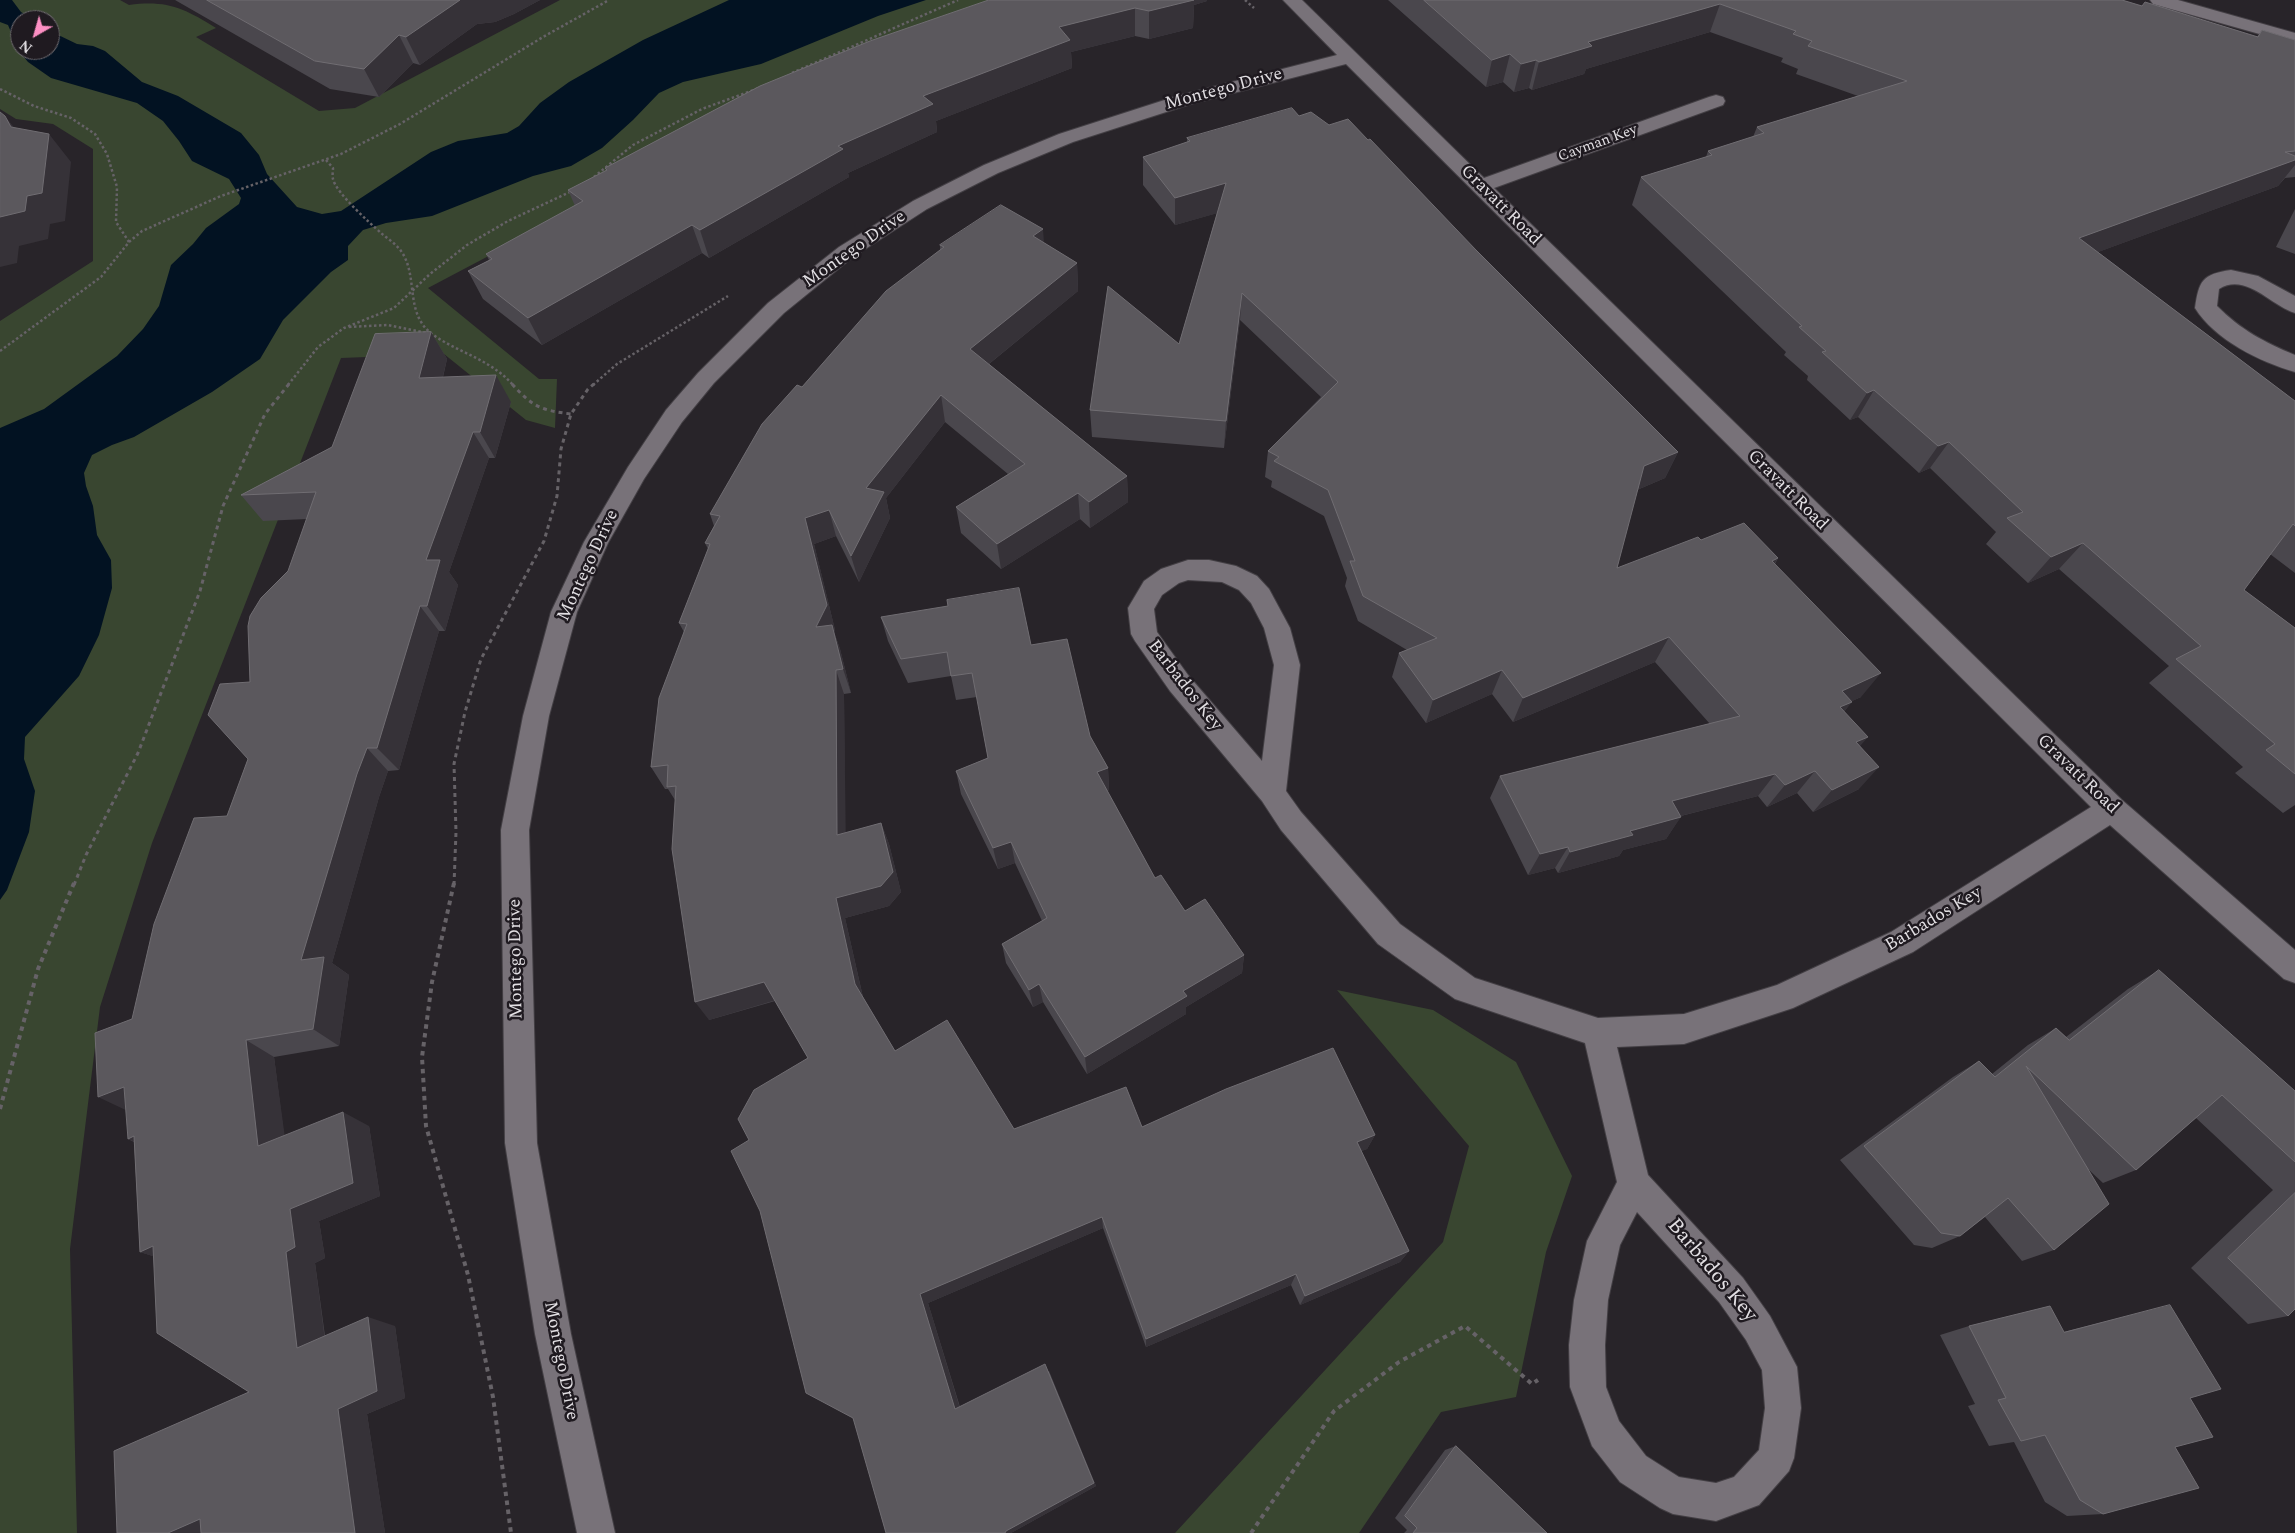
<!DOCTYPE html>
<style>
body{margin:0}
#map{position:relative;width:2295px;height:1533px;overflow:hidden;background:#282429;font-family:Spectral,serif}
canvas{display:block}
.north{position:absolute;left:10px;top:10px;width:50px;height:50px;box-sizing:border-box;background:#1f1a20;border:1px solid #6d696e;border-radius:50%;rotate:218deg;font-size:14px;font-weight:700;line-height:20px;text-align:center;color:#e2dfe3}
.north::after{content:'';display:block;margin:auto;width:18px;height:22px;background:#fc8fc3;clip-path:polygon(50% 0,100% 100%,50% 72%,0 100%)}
</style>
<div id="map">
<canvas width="2295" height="1533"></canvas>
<div class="north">N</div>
</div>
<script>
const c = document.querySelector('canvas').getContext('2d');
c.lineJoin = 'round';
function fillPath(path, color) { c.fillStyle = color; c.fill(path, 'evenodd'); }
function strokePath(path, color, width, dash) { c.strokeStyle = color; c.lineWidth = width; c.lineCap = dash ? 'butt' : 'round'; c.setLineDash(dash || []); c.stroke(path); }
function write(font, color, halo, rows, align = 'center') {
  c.font = font + ' Spectral,serif'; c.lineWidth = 5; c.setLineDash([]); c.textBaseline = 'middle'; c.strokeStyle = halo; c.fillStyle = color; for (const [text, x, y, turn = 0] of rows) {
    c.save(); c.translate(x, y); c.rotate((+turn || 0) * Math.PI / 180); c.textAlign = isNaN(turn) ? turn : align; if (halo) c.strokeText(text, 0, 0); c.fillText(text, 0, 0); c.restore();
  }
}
const green = new Path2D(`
 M 0,0 L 120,0 L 129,5 C 167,0 184,8 216,28 L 196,37 L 319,111 L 355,108 L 560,0 L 1032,0 L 856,62 L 428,288 L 539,379 L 557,379 L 555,428 L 526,420 L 444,354 L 341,358 L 152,843 L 100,1007 L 70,1249 L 77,1533 L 0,1533 L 0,321 L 93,261 L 93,149 L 53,124 L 16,119 L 0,109 ZM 20,20 L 50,20 L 50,50 L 20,50 Z
 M 1337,990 L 1433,1010 L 1516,1062 L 1572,1176 L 1546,1252 L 1516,1397 L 1441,1412 L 1359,1533 L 1175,1533 L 1443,1242 L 1469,1146 Z`);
const water = new Path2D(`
 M 0,0 L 12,0 L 21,12 L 34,20 L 20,20 L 20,50 L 50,50 L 50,31 L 77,44 L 93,46 L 105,51 L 142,82 L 178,96 L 241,133 L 259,155 L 267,174 L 297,207 L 322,214 L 341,211 L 431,152 L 458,141 L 507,133 L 519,126 L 540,103 L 569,82 L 643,40 L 729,0 L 926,0 L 878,16 L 761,64 L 683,82 L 659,93 L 633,120 L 602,148 L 571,166 L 533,176 L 432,216 L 386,223 L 363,230 L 348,246 L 348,260 L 331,272 L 283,320 L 260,359 L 212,392 L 134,437 L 112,445 L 92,455 L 84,473 L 86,486 L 93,506 L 97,535 L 111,560 L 112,588 L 99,635 L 79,676 L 25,737 L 24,759 L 35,791 L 29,832 L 7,890 L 0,900 L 0,428 L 44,409 L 117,356 L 143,329 L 159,306 L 171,265 L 193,244 L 206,228 L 239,204 L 241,198 L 229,179 L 192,161 L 179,141 L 163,121 L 137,103 L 51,78 L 28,62 L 19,51 L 8,25 L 0,22 Z`);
const pathFar2 = new Path2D(`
 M 1245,0 L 1254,8
 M 792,73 L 958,0
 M 0,89 L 34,106 L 71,118 L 95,134 L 107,154 L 117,187 L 116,222 L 129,242
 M 326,160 L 333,168 C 333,172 332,176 333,179 C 336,193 370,223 381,233 C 388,239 396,244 401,251 C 419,276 404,313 432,334 C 458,353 489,358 513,385
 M 594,177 L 633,145 L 702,109 L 759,88
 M 349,327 L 388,325 L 427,333
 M 0,351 L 101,277 L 129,242 L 142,231 L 221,196 L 341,154 L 400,124 L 543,37 L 609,0
 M 288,385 L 318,347 L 344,328 L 394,308 L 430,274 L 467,245 L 508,221 L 572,191
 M 593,385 L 617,364 L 728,296`);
const pathFar1 = new Path2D(`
 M 512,384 C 533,407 540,410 571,414
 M 74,885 L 86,855 L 138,753 L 200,591 L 223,506 L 265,414 L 289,384
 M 454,885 L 456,832 L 454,764 L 465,712 L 481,659 L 544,541 L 557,496 L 561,449 L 571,414 L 588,389 L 594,384`);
const path = new Path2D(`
 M 454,883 L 432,982 L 422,1057 L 426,1126 L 468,1275 L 493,1397 L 511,1533
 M 0,1109 L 38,969 L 74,883
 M 1251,1533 L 1334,1411 L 1399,1362 L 1465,1326 L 1532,1384 L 1538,1380`);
const minor = new Path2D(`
 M 1283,0 L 1302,0 L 1484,178 L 1709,97 L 1716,95 L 1723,97 L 1725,101 L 1723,105 L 1494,188 L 2122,800 L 2295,950 L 2295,983 L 2284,979 L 2110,825 L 1913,952 L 1793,1008 L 1684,1044 L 1617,1047 L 1648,1175 L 1743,1278 L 1770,1316 L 1797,1367 L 1801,1408 L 1794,1458 L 1789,1471 L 1759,1505 L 1716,1521 L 1673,1514 L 1660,1508 L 1620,1482 L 1592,1446 L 1570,1387 L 1569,1345 L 1574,1300 L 1587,1241 L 1617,1182 L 1585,1043 L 1455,999 L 1378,944 L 1281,830 L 1262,801 L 1170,691 L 1135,641 L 1131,634 L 1128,608 L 1144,581 L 1161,569 L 1188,560 L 1209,560 L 1236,566 L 1257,576 L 1269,589 L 1290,628 L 1300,665 L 1286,791 L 1301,812 L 1400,924 L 1475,978 L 1598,1018 L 1684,1014 L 1777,985 L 1891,932 L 2091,807 L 1346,64 L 1191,104 L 1073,142 L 998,173 L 927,209 L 853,257 L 784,313 L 714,383 L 682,422 L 644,479 L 608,543 L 577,612 L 549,716 L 529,830 L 537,1143 L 571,1334 L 615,1533 L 577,1533 L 535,1334 L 505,1143 L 501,830 L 523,716 L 551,612 L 584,542 L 628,467 L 666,410 L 698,373 L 768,303 L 839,247 L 913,201 L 984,165 L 1059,134 L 1177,96 L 1337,55 ZM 1188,580 L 1222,582 L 1239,590 L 1251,603 L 1264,628 L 1274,665 L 1262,761 L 1188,675 L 1157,632 L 1154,609 L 1162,595 L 1179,583 ZM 1637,1212 L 1719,1302 L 1746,1340 L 1762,1370 L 1765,1408 L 1759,1450 L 1734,1477 L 1716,1483 L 1679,1477 L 1646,1456 L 1619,1421 L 1606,1387 L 1605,1345 L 1608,1300 L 1620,1245 Z
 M 2150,0 L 2178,0 L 2295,33 L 2295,44 L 2153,4 Z
 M 2231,270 L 2258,276 L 2295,296 L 2295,313 C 2271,306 2246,272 2219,289 L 2217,306 C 2241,330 2264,342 2295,355 L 2295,372 C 2260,362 2215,340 2195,308 C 2199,281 2202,274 2231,270 Z`);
const wall = new Path2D(`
 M 175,0 L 540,0 L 514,14 L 495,22 L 477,24 L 420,65 L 413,63 L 379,97 L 330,89 Z
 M 989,0 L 1207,1 L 1194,5 L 1193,28 L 1149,39 L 1135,36 L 1071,52 L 1072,68 L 936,121 L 937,132 L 848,173 L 849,177 L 709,258 L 702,253 L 542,345 L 483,299 L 468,271 L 489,260 L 486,254 L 575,206 L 568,190 L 606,171 L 605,168 Z
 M 1388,0 L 2122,0 L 2142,6 L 2257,37 L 2262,30 L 2295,40 L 2295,177 L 2285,178 L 2278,186 L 2098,252 L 2295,401 L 2295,573 L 2270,554 L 2244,590 L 2295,628 L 2295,805 L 2283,813 L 2235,773 L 2243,767 L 2149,683 L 2169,666 L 2059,569 L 2028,583 L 1986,544 L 1996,532 L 1930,468 L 1919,473 L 1858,417 L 1850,420 L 1807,380 L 1808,376 L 1784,355 L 1786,352 L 1632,205 L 1641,177 L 1706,157 L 1708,151 L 1753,137 L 1757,127 L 1858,96 L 1796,74 L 1798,69 L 1781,62 L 1783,58 L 1710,32 L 1586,69 L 1584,74 L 1532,90 L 1529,88 L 1514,92 L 1503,82 L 1486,87 Z
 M 1299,116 L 1476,250 L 1678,452 L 1665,478 L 1637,490 L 1617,568 L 1701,540 L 1778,558 L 1775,564 L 1861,697 L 1852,701 L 1844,712 L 1860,746 L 1859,789 L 1813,812 L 1797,793 L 1767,807 L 1758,796 L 1681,816 L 1666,839 L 1623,850 L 1619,856 L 1558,873 L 1555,868 L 1528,875 L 1490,798 L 1500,776 L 1710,724 L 1655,662 L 1513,722 L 1492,694 L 1426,723 L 1392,677 L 1399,653 L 1407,650 L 1358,621 L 1345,586 L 1347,578 L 1324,516 L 1271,487 L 1272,481 L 1265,477 L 1268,451 L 1321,397 L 1240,320 L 1224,448 L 1092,437 L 1090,410 L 1179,344 L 1217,213 L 1175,225 L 1143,185 L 1143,157 L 1187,142 L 1187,138 Z
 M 2295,209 L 2295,254 L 2276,247 Z
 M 1044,243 L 1077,263 L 1078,291 L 989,364 L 1127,476 L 1128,502 L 1090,528 L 1080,519 L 1001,569 L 961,533 L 956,507 L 1008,474 L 945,422 L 886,498 L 890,518 L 859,582 L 836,536 L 814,544 L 835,630 L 834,632 L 840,649 L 851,693 L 844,694 L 845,833 L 881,823 L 889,844 L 901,892 L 889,906 L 845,918 L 863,997 L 895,1051 L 1014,1129 L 1142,1127 L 1375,1135 L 1367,1149 L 1361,1151 L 1409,1251 L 1400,1262 L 1300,1305 L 1291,1285 L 1146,1347 L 1103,1228 L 928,1303 L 960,1407 L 1049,1371 L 1096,1486 L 1011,1533 L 886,1533 L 853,1418 L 749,1140 L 808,1058 L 775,1001 L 709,1020 L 675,800 L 668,789 L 665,789 L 651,767 L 684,632 L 679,623 L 708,549 L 705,543 L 714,526 L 710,514 L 802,387 L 940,250 L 940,245 Z
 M 431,332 L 447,359 L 443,377 L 511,402 L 495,458 L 489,458 L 449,572 L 458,585 L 445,631 L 439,631 L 399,770 L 388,771 L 379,797 L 332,963 L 349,975 L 339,1046 L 274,1057 L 284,1135 L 369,1126 L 380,1196 L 319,1221 L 325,1258 L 315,1263 L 325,1336 L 395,1326 L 405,1398 L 367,1414 L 385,1533 L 117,1533 L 249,1392 L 153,1256 L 140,1252 L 134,1142 L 128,1139 L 132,1019 L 227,816 L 248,759 L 250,682 L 307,519 L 263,521 L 241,495 L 332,447 Z
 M 881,617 L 1031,645 L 1090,736 L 1108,768 L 1109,790 L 1107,791 L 1155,878 L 1185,911 L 1244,955 L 1242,973 L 1186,1007 L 1186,1014 L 1087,1074 L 1043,1002 L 1033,1007 L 1006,963 L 1002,944 L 1042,921 L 1015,863 L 998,869 L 961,794 L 956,771 L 988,758 L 977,697 L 956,700 L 951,676 L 908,683 L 888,641 Z
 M 2159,970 L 2295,1091 L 2295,1309 L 2288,1316 L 2248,1324 L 2191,1268 L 2273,1190 L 2196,1118 L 2136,1170 L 2103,1183 L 2089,1170 L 2054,1250 L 2022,1261 L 1985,1217 L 1960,1236 L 1932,1248 L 1914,1245 L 1840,1160 L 1953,1077 L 1979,1061 L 1992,1074 L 2028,1045 L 2056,1028 L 2066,1037 L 2128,989 Z
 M 1969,1326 L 2064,1332 L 2190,1398 L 2175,1447 L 2103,1514 L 2067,1516 L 2045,1502 L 2014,1442 L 1989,1446 L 1968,1406 L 1975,1404 L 1940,1335 Z
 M 1456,1446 L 1547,1533 L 1404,1533 L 1407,1530 L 1395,1518 L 1445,1450 Z`);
const shadedWall = new Path2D(`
 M 460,0 L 540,0 L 514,14 L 495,22 L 477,24 L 420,65 L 406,37 Z
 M 1182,0 L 1207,0 L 1207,1 L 1194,5 L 1193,28 L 1149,39 L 1149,11 Z
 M 1720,4 L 1710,32 L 1586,69 L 1584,74 L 1532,90 L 1539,62 L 1588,42 Z
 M 1135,8 L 1135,36 L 1071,52 L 1072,68 L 936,121 L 937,132 L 848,173 L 849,177 L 709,258 L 700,230 L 838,146 L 923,96 L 1059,27 Z
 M 399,35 L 413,63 L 379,97 L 364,69 Z
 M 1510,54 L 1503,82 L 1486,87 L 1492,60 Z
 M 1536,60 L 1529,88 L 1514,92 L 1521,64 Z
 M 5,116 L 27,144 L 11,127 Z
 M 49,134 L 71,162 L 65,221 L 50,224 L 48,239 L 19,246 L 17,263 L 0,267 L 0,217 L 27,196 Z
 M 2295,160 L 2295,165 L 2278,186 L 2060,266 L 2079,238 Z
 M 1226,183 L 1225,211 L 1175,225 L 1175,198 Z
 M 692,225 L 702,253 L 542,345 L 528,318 Z
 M 1043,229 L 1045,257 L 1033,236 Z
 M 1077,263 L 1078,291 L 974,376 L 970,349 Z
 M 1242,293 L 1240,320 L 1224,448 L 1226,421 Z
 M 431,332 L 447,359 L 436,405 L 419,378 Z
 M 496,375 L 511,402 L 495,458 L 480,432 Z
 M 1874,390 L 1858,417 L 1850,420 L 1867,393 Z
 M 941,395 L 945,422 L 886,498 L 890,518 L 859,582 L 851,556 L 866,488 Z
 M 473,432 L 489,458 L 449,572 L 458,585 L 445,631 L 427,606 L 426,560 Z
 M 1949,442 L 1930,468 L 1919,473 L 1938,446 Z
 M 1678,452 L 1665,478 L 1632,492 L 1644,466 Z
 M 1127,476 L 1128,502 L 1090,528 L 1089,502 Z
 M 1078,493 L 1080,519 L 1001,569 L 997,544 Z
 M 829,510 L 836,536 L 814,544 L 835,630 L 834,632 L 840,649 L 851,693 L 843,669 L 816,627 L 805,518 Z
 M 2083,543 L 2059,569 L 2028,583 L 2051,557 Z
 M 1778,558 L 1762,584 L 1772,561 Z
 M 420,606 L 439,631 L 399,770 L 377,748 Z
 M 1669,637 L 1655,662 L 1513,722 L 1523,698 Z
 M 836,670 L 844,694 L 846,856 L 837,835 Z
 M 1502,670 L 1492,694 L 1426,723 L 1433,700 Z
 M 1881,673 L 1861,697 L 1823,714 L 1842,691 Z
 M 1852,702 L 1833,725 L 1840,707 Z
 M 1868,737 L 1848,760 L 1856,742 Z
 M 367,748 L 388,771 L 379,797 L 332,963 L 349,975 L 339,1046 L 313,1029 L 301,960 L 357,774 Z
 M 1879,767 L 1859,789 L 1813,812 L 1832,790 Z
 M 1108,768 L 1109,790 L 1098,795 L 1097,772 Z
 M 1815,771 L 1797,793 L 1767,807 L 1785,785 Z
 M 1775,774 L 1758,796 L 1657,822 L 1672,801 Z
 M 1681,817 L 1666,839 L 1623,850 L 1619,856 L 1558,873 L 1570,852 L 1630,831 Z
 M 881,823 L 889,844 L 901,892 L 889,906 L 845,918 L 864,1002 L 855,984 L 836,898 Z
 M 1011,842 L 1015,863 L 998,869 L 993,848 Z
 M 1568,847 L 1555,868 L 1528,875 L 1540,854 Z
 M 1244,955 L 1242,973 L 1186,1007 L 1186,1014 L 1087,1074 L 1085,1057 L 1183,991 Z
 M 764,982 L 776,1000 L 709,1020 L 695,1002 Z
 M 1039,984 L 1043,1002 L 1033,1007 L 1029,990 Z
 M 246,1040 L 274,1057 L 288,1160 L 258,1146 Z
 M 124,1087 L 132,1113 L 98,1097 Z
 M 343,1112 L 369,1126 L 380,1196 L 319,1221 L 325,1258 L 315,1263 L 327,1356 L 297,1348 L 286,1252 L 290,1209 Z
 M 1375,1135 L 1367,1149 L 1350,1156 L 1357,1142 Z
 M 134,1136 L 161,1153 L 128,1139 Z
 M 1102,1217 L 1103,1228 L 928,1303 L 962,1415 L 955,1409 L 920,1294 Z
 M 153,1246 L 174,1263 L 140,1252 Z
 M 1409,1251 L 1400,1262 L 1300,1305 L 1305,1296 Z
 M 1296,1274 L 1291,1285 L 1146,1347 L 1146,1339 Z
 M 368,1317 L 395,1326 L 405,1398 L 367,1414 L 385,1533 L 355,1533 L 338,1409 Z
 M 1045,1364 L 1096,1486 L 1011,1533 L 1005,1533 Z
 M 200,1519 L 209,1533 L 168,1533 Z`);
const building = new Path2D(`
 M 207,0 L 460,0 L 406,37 L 399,35 L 364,69 L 315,61 Z
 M 989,0 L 1194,0 L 1149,11 L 1135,8 L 1059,27 L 1070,40 L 923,96 L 933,104 L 838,146 L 843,149 L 700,230 L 692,225 L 528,318 L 468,271 L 492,259 L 486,254 L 583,201 L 568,190 L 607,170 L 605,168 L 760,86 L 870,41 Z
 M 1424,0 L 2122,0 L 2142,6 L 2145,2 L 2258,37 L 2262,30 L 2295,40 L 2295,151 L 2285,152 L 2295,156 L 2295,160 L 2079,238 L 2295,401 L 2295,526 L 2293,524 L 2244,590 L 2295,628 L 2295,774 L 2266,750 L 2275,744 L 2176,659 L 2201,646 L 2083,543 L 2051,557 L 2007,518 L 2023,512 L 1949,442 L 1938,446 L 1874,390 L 1867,393 L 1822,352 L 1826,351 L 1799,327 L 1802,326 L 1641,177 L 1712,155 L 1708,151 L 1764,133 L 1757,127 L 1907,81 L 1808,46 L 1812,41 L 1793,34 L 1796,31 L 1720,4 L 1588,42 L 1592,46 L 1539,62 L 1536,60 L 1521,64 L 1510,54 L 1492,60 Z
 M 1292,108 L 1299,116 L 1311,112 L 1329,125 L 1348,119 L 1368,140 L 1370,139 L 1476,250 L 1678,452 L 1644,466 L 1617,568 L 1698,537 L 1701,540 L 1744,523 L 1778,558 L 1772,561 L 1881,673 L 1842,691 L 1852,702 L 1840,707 L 1868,737 L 1856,742 L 1879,767 L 1832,790 L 1815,771 L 1785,785 L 1775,774 L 1672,801 L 1681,817 L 1630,831 L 1633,835 L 1570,852 L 1568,847 L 1540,854 L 1500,776 L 1740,716 L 1669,637 L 1523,698 L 1502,670 L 1433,700 L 1399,653 L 1437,638 L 1363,596 L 1350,561 L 1355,561 L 1328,490 L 1274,461 L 1279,457 L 1268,451 L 1338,382 L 1242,293 L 1226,421 L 1090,410 L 1108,286 L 1179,344 L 1226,183 L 1175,198 L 1143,157 L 1190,141 L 1187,138 Z
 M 0,112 L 5,116 L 11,127 L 49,134 L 42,193 L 27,196 L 25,211 L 0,217 Z
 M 1001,205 L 1043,229 L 1033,236 L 1077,263 L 970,349 L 1127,476 L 1089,502 L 1078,493 L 997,544 L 956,507 L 1025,464 L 941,395 L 866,488 L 884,492 L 851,556 L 829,510 L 805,518 L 827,605 L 816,627 L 832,625 L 843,669 L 836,670 L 837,835 L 881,823 L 893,872 L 881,886 L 836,898 L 855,984 L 895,1051 L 947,1020 L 1014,1129 L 1126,1087 L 1142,1127 L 1226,1089 L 1333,1048 L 1375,1135 L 1357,1142 L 1409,1251 L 1305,1296 L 1296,1274 L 1146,1339 L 1102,1217 L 920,1294 L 955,1409 L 1045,1364 L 1094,1483 L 1006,1531 L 1005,1533 L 886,1533 L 853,1418 L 806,1393 L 760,1211 L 731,1151 L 749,1140 L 738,1119 L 754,1090 L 808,1058 L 764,982 L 695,1002 L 672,849 L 676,786 L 667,787 L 668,765 L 651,767 L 659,698 L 687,624 L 679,623 L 710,544 L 705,543 L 720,516 L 710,514 L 762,424 L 797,385 L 802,387 L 886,291 L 944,247 L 940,245 Z
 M 431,332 L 419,378 L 496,375 L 480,432 L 473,432 L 426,560 L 440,560 L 427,606 L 420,606 L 377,748 L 367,748 L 357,774 L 301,960 L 324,957 L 313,1029 L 246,1040 L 258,1146 L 343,1112 L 353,1183 L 290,1209 L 295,1247 L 286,1252 L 297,1348 L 368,1317 L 377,1391 L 338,1409 L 355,1533 L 201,1533 L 200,1519 L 168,1533 L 117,1533 L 114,1451 L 249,1392 L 157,1333 L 153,1246 L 140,1252 L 134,1136 L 128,1139 L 124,1087 L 98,1097 L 95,1033 L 132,1019 L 154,924 L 194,818 L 227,816 L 248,759 L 208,715 L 220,684 L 250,682 L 248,626 L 250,616 L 261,598 L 288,571 L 316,492 L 241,495 L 332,447 L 375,334 Z
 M 1019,588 L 1031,645 L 1067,639 L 1090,736 L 1108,768 L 1097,772 L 1155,878 L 1161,875 L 1185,911 L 1205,899 L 1244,955 L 1183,991 L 1187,996 L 1085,1057 L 1039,984 L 1029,990 L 1002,944 L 1047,918 L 1011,842 L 993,848 L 956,771 L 988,758 L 972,673 L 951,676 L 947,652 L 901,659 L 881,617 L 948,606 L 947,600 Z
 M 2159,970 L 2295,1091 L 2295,1162 L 2222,1095 L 2136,1170 L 2026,1066 L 2109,1204 L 2054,1250 L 2008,1198 L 1960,1236 L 1941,1233 L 1864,1146 L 1979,1061 L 1995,1077 L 2056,1028 L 2069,1040 Z
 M 2295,1193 L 2295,1309 L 2288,1316 L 2228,1258 Z
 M 2170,1305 L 2221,1389 L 2190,1398 L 2213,1437 L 2175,1447 L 2199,1488 L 2103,1514 L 2080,1500 L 2045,1435 L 2021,1441 L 1998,1400 L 2006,1398 L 1969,1326 L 2050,1306 L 2064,1332 Z
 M 1456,1446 L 1547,1533 L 1413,1533 L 1417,1528 L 1405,1516 Z`);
const farStreetnames = [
 ["Cayman Key",1598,144,-20]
];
const streetNames = [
 ["Montego Drive",1224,90,-15],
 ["Gravatt Road",1500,206,45],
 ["Montego Drive",855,250,-35],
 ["Gravatt Road",1787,491,45],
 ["Montego Drive",589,566,-65],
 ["Barbados Key",1184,686,52],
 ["Gravatt Road",2077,775,44],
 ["Barbados Key",1934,920,-31],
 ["Montego Drive",517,959,-91],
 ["Montego Drive",560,1361,79]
];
const nearStreetnames = [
 ["Barbados Key",1711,1271,50]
];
fillPath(green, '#394630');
fillPath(water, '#021222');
strokePath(minor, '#433f44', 2);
strokePath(pathFar2, '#666267', 2.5, [2.5, 2.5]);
strokePath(pathFar1, '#666267', 3, [4, 4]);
strokePath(path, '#666267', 4, [4.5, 4.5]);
fillPath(minor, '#787279');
fillPath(wall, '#4a474d');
fillPath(shadedWall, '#363238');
fillPath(building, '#5b585d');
strokePath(building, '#706d72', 1);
write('15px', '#e2dfe3', '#1f1a20', farStreetnames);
write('18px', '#e2dfe3', '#1f1a20', streetNames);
write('21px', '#e2dfe3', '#1f1a20', nearStreetnames);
</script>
